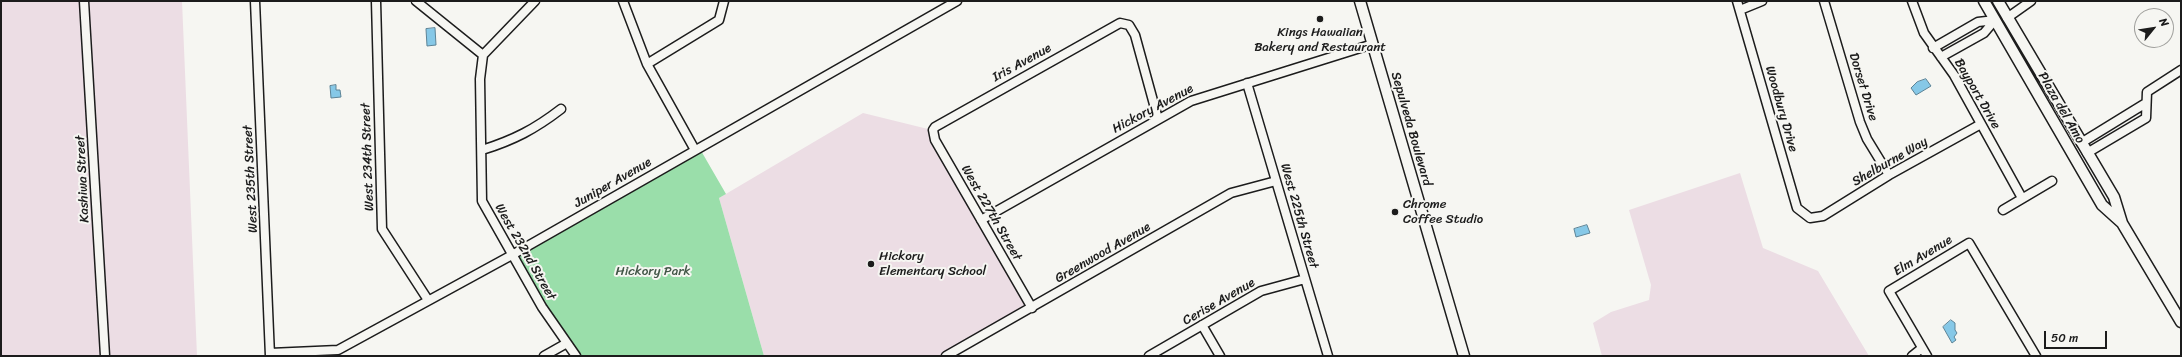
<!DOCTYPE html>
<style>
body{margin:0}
#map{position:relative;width:2182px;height:357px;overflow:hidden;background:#f6f6f2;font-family:Sriracha,sans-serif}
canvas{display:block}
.frame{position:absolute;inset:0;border:2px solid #1c1c1c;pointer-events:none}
.north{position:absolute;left:2134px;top:8px;width:40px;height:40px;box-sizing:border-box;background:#f6f6f2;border:1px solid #9f9f9c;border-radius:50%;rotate:60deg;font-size:11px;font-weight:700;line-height:16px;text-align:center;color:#1c1c1c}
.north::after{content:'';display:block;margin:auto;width:14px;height:18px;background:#1c1c1c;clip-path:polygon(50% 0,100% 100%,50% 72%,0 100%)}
.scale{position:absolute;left:2044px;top:331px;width:63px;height:18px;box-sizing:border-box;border:2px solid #1c1c1c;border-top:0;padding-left:5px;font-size:12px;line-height:14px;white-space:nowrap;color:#1c1c1c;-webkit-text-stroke:3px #f6f6f2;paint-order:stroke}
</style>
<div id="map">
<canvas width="2182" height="357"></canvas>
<div class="frame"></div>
<div class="north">N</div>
<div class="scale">50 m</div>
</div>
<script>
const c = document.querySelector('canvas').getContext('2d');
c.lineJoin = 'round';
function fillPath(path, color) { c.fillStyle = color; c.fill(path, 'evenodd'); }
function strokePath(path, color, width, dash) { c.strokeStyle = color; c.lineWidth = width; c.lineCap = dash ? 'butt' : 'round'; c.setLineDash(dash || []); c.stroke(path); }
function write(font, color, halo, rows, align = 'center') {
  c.font = font + ' Sriracha,sans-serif'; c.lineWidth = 4; c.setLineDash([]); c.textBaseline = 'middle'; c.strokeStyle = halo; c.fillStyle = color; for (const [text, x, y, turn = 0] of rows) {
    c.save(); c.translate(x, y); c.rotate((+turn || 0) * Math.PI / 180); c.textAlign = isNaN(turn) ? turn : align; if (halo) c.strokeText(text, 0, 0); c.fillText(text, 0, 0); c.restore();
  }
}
const built = new Path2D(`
 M 1,1 L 182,1 L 197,356 L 1,356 Z
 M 863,113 L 932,130 L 1030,307 L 943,356 L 764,356 L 719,198 Z
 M 1740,173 L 1763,248 L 1818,271 L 1869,356 L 1602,356 L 1593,323 L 1611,312 L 1649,300 L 1651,285 L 1629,210 Z`);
const green = new Path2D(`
 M 700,149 L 726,194 L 719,198 L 764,356 L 577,356 L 513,255 Z`);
const water = new Path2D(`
 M 435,28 L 436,45 L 427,46 L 426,29 Z
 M 1926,79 L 1931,86 L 1916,95 L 1911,88 L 1917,82 Z
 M 336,85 L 336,90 L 340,90 L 341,97 L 331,98 L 330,86 Z
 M 1587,225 L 1590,233 L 1576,237 L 1574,229 Z
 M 1951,320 L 1955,323 L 1955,330 L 1957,333 L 1954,337 L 1956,340 L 1952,343 L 1943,327 Z`);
const minor = new Path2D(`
 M 84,1 L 105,356
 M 255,1 L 270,356
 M 376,1 L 382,229 L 428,300
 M 416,1 L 483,55
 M 623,1 L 647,64 L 695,150
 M 1737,1 L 1797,208 L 1810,218 L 1823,216 L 1889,175 L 1981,124
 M 1824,1 L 1860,122 L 1867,139 L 1889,175
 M 1912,1 L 1924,33 L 1954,75 L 2022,198
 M 1740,10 L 1762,1
 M 2007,18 L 2031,1
 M 1933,48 L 1978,22 L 1995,20
 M 483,55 L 480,79 L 482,201 L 542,307 L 576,356
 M 483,55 L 535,1
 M 1941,57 L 1984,33 L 1995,20
 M 647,64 L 719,20 L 724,1
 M 1247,83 L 1328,356
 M 2081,143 L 2146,103
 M 482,150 C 514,140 535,129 561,109
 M 2087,153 L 2146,118 L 2147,92 L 2181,70
 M 2003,210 L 2052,181
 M 981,220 L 1191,101 L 1373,44
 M 1032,308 L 935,140 L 933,130 L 935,127 L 1120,23 L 1129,25 L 1135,35 L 1158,119
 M 1202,325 L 1220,356
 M 270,353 L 338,350 L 512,255 L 957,1
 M 544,356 L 567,343
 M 946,356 L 1231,193 L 1276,181
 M 1149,356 L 1261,291 L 1305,279
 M 1912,356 L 1922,348
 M 1927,356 L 1889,291 L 1969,243 L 2036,356`);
const major = new Path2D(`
 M 1360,1 L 1464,356
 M 1984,1 L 2102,205 L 2122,223
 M 1998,1 L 2114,197 L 2122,223 L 2181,322`);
const markers = [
 [1320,19,4,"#1c1c1c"],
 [1395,212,4,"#1c1c1c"],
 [871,264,4,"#1c1c1c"]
];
const poiNames = [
 ["Kings Hawaiian",1320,33,"center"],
 ["Bakery and Restaurant",1320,48,"center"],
 ["Chrome",1403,205],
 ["Coffee Studio",1403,220],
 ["Hickory",879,257],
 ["Elementary School",879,272]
];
const streetNames = [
 ["Iris Avenue",1022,63,-29],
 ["Dorset Drive",1863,87,73],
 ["Bayport Drive",1977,94,60],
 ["Plaza del Amo",2061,108,60],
 ["Hickory Avenue",1153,109,-28],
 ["Woodbury Drive",1781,109,74],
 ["Sepulveda Boulevard",1411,129,74],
 ["West 234th Street",368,157,-92],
 ["Shelburne Way",1890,162,-30],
 ["Kashiwa Street",83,179,-93],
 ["West 235th Street",251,179,-93],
 ["Juniper Avenue",613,183,-30],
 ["West 227th Street",991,213,60],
 ["West 225th Street",1299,216,74],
 ["West 232nd Street",525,252,60],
 ["Greenwood Avenue",1103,253,-30],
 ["Elm Avenue",1923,256,-31],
 ["Cerise Avenue",1219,302,-30]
];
const parkNames = [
 ["Hickory Park",653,272]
];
fillPath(built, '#ecdde4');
fillPath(green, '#9adeaa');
fillPath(water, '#86c8e7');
strokePath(water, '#5c8396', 1);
strokePath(minor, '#1c1c1c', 11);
strokePath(major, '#1c1c1c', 13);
strokePath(minor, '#f6f6f2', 8);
strokePath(major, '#f6f6f2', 10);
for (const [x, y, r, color] of markers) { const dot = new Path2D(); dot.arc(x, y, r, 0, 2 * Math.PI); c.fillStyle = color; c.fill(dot); strokePath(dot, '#f6f6f2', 1.5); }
write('13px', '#1c1c1c', '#f6f6f2', poiNames, 'left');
write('13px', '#1c1c1c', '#f6f6f2', streetNames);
write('13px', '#425647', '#f6f6f2', parkNames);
</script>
